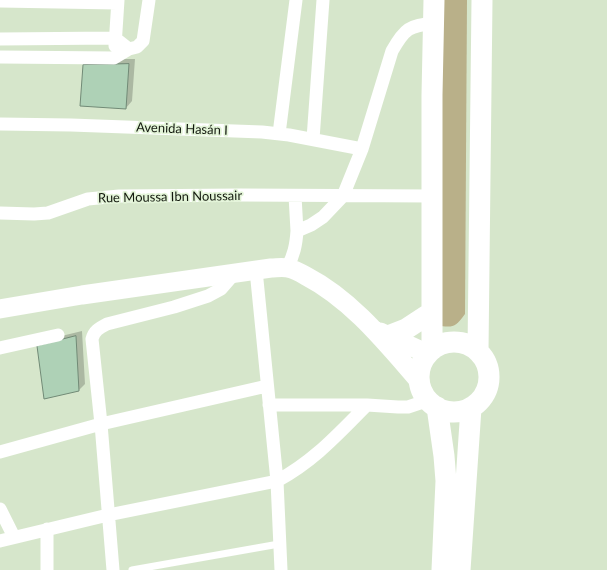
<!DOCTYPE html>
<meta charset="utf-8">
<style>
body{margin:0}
canvas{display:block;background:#d6e6cb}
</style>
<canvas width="607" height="570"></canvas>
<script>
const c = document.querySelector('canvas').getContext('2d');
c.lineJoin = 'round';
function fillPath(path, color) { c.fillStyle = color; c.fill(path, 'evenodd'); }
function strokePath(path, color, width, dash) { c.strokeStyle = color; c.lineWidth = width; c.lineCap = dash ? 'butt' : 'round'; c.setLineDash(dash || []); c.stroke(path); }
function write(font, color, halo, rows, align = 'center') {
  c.font = font + ' Lato,sans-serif'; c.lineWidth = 3.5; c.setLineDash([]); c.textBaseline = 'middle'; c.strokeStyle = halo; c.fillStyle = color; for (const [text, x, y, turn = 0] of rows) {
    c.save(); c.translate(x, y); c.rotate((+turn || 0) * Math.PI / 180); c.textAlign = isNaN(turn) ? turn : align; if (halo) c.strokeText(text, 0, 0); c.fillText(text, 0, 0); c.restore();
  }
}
const green = new Path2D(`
 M 441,0 L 467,0 L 465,314 C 455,328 452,328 436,325 Z`);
const shadow = new Path2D(`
 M 90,59 L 135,59 L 132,101 L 126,108 L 84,66 Z
 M 82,331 L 85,384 L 79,390 L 45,340 Z`);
const building = new Path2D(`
 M 129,64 L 126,109 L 80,106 L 83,65 Z
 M 76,336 L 79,391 L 44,399 L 37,346 Z`);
const service = new Path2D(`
 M 132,570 L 279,544`);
const minor = new Path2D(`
 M 0,1 L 117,3
 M 0,39 L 115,38 L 129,49
 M 115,46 L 118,0
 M 0,57 L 114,58 L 129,49 L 137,47 L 143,41 L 149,0
 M 0,124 L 71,125 L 262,132 L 289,135 L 362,149
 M 279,134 L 296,0
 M 313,139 L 323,0
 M 295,196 L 297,231
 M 0,213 L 34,214 L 48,213 L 88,199 L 119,196 L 241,195 L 432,196
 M 287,268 C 294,255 296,245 297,231 L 311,225 L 323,217 L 343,196 L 362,149 L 392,51 C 405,28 409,26 434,23
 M 256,270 L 277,481 L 281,570
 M 0,348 L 58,335
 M 269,405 L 367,405 L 398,407 L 408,407 L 429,400
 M 0,452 L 101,424 L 267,386
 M 0,509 L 14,537
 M 47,529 L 47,570
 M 0,541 L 108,515 L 277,481 C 314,461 337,435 367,405
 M 113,570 L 101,424 L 92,339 C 94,331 99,328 107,324 L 174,307 L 208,296 L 221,289 L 234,274`);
const secondary = new Path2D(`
 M 0,309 L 82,295 L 271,268 C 276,268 282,267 287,268 C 293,269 301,273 306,276 C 352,300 386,343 420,382
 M 380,332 L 428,354`);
const primary = new Path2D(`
 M 388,336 L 406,329 L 432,312
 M419 377a35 35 0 1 1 70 0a35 35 0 1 1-70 0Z
 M 432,350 L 432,95 L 434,0
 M 478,351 L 482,0
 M 437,407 L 444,456 L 446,481 L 442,570
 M 460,570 L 471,408`);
const streetNames = [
 ["Avenida Hasán I",182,129,2],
 ["Rue Moussa Ibn Noussair",170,197,-1]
];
fillPath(green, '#b9b089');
fillPath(shadow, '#0003');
fillPath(building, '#aed1b6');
strokePath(building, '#718a76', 1);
strokePath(service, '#fff', 7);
strokePath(minor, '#fff', 13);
strokePath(secondary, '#fff', 19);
strokePath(primary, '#fff', 21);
write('13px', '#12180e', '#e3f4d8', streetNames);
</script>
